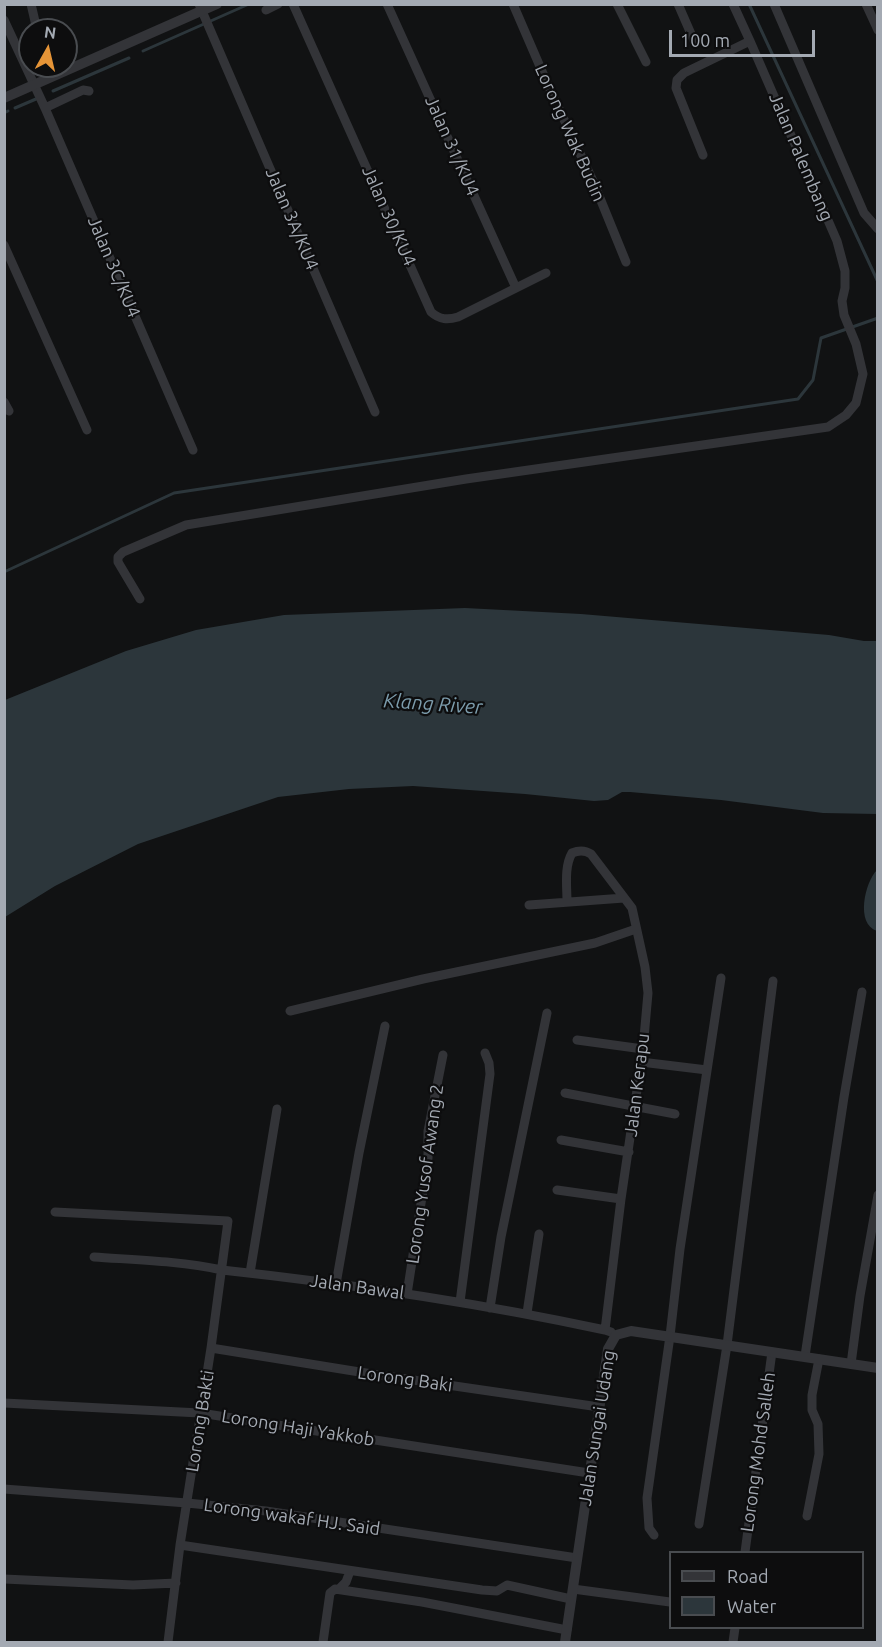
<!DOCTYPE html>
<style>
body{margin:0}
#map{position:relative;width:882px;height:1647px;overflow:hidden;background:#111213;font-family:Ubuntu,sans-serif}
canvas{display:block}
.frame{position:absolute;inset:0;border:6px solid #a4aab3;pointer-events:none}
.legend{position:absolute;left:669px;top:1551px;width:195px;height:78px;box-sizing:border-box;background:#0d0d0e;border:2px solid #494c50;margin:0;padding:8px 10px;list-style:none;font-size:18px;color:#a4aab3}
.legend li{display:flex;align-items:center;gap:12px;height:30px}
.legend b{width:30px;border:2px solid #494c50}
.north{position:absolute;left:18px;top:18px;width:60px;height:60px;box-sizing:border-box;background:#0d0d0e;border:2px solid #494c50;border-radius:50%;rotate:8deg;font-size:16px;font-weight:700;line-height:24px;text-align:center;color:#a4aab3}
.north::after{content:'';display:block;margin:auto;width:21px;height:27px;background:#e59437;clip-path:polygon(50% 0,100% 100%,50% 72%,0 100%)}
.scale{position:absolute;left:669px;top:30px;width:146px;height:27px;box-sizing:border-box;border:3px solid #a4aab3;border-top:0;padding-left:8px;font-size:18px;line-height:21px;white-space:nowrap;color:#a4aab3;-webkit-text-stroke:4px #0d0d0e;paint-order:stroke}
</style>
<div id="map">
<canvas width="882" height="1647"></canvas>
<div class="frame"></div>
<ul class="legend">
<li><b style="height:8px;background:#333438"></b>Road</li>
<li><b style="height:16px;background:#2c363b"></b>Water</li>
</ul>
<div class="north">N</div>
<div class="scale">100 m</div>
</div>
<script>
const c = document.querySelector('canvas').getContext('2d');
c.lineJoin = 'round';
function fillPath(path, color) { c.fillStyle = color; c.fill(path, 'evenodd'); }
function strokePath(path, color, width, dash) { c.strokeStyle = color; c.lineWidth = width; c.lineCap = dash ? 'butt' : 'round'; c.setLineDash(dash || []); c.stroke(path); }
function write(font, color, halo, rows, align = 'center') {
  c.font = font + ' Ubuntu,sans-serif'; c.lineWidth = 4.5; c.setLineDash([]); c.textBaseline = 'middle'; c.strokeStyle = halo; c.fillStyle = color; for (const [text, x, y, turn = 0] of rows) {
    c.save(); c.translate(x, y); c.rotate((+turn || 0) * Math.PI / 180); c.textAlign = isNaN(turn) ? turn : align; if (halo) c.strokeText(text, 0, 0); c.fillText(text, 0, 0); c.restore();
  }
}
const water = new Path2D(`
 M 465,608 L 581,614 L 829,635 L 864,641 L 877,641 L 877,814 L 823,813 L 721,800 L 630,792 L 622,792 L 608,800 L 594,801 L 525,794 L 413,786 L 349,789 L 278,797 L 138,844 L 55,886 L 5,917 L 5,700 L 126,651 L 196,630 L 284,615 Z
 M 877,870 L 877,931 C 855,924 865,882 877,870 Z`);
const stream = new Path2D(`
 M 749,4 L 878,282
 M 143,51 L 249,4
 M 53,91 L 129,58
 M 15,108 L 36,99
 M 4,113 L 8,111
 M 4,572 L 174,493 L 798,399 L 813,380 L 821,338 L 878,318`);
const minor = new Path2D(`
 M 31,4 L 37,30
 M 199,4 L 375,412
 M 293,4 L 431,312 C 440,320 448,320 458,317 L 546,273
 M 387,4 L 516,288
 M 513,4 L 551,92 L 593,181 L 626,262
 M 617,4 L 646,62
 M 678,4 L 695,43
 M 774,4 L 864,213 L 878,229
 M 866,4 L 878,30
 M 266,10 L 278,4
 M 4,20 L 45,108 L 193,450
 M 43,66 L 46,79
 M 45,108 L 83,90 L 89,91
 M 703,155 L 676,88 L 677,80 L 684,73 L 750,41
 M 4,245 L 87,430
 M 4,402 L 9,411
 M 140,599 L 118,562 L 118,557 L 123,552 L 186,525 L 466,479 L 828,427 L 846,415 L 856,403 L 863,374 L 856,344 L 844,315 L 842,301 L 845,288 L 845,271 L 837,241 L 750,41 L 733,4
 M 567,902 C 567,886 564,867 572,853 C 579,850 585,850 591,854 L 632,908 L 645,967 L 648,993 L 643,1049 L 621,1199 L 605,1330
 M 529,905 L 624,898
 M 290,1011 L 423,979 L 595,943 L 636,929
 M 577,1040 L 643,1049
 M 641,1062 L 707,1070
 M 565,1093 L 675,1114
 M 561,1140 L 629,1152
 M 557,1190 L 621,1199
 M 55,1212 L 228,1221 L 211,1348 L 180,1545 L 168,1642
 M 94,1257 C 137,1260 180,1261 222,1270 C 351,1284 479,1303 605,1330 L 611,1332
 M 250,1273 L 277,1109
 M 336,1284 L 359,1153 L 385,1026
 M 407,1294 L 428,1158 L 428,1131 L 443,1055
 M 460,1302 L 490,1074 L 489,1063 L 485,1053
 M 490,1308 L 501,1237 L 547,1013
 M 527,1313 L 539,1234
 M 211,1348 L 372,1374 L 599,1407
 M 805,1356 L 844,1097 L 862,992
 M 851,1364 L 860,1296 L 878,1195
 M 4,1403 L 200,1413 L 589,1473
 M 4,1489 L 187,1503 L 266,1511 L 577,1558
 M 807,1516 L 819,1454 L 818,1424 L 812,1410 L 812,1395 L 819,1359
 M 699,1524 L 727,1345 L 773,981
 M 654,1535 L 649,1528 L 647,1498 L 670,1336 L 680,1249 L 721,978
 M 180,1545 L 482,1590 L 497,1591 L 507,1585 L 571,1599
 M 745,1552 L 772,1352
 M 4,1579 L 133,1585 L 176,1583
 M 339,1589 L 346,1582 L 350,1571
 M 573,1589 L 670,1602
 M 323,1642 L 330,1593 L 335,1589 L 422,1602 L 567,1630
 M 733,1642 L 735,1628`);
const tertiary = new Path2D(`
 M 4,98 L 217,4
 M 565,1642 L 608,1349 L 616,1335 L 631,1331 L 878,1368`);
const streetNames = [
 ["Lorong Wak Budin",570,133,66],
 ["Jalan 31/KU4",452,146,66],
 ["Jalan Palembang",801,157,67],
 ["Jalan 30/KU4",389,216,66],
 ["Jalan 3A/KU4",292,219,67],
 ["Jalan 3C/KU4",114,267,67],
 ["Jalan Kerapu",637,1085,-83],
 ["Lorong Yusof Awang 2",425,1174,-82],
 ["Jalan Bawal",357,1287,8],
 ["Lorong Baki",405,1379,8],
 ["Lorong Bakti",200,1421,-81],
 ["Lorong Haji Yakkob",298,1428,9],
 ["Jalan Sungai Udang",597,1428,-81],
 ["Lorong Mohd Salleh",758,1452,-82],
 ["Lorong wakaf HJ. Said",292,1517,8]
];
const waterNames = [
 ["Klang River",433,704,4]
];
fillPath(water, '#2c363b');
strokePath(stream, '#2c363b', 3);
strokePath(minor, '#333438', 9);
strokePath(tertiary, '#333438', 10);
write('18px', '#a4aab3', '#0d0d0e', streetNames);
write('italic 20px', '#7c9cac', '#0d0d0e', waterNames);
</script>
